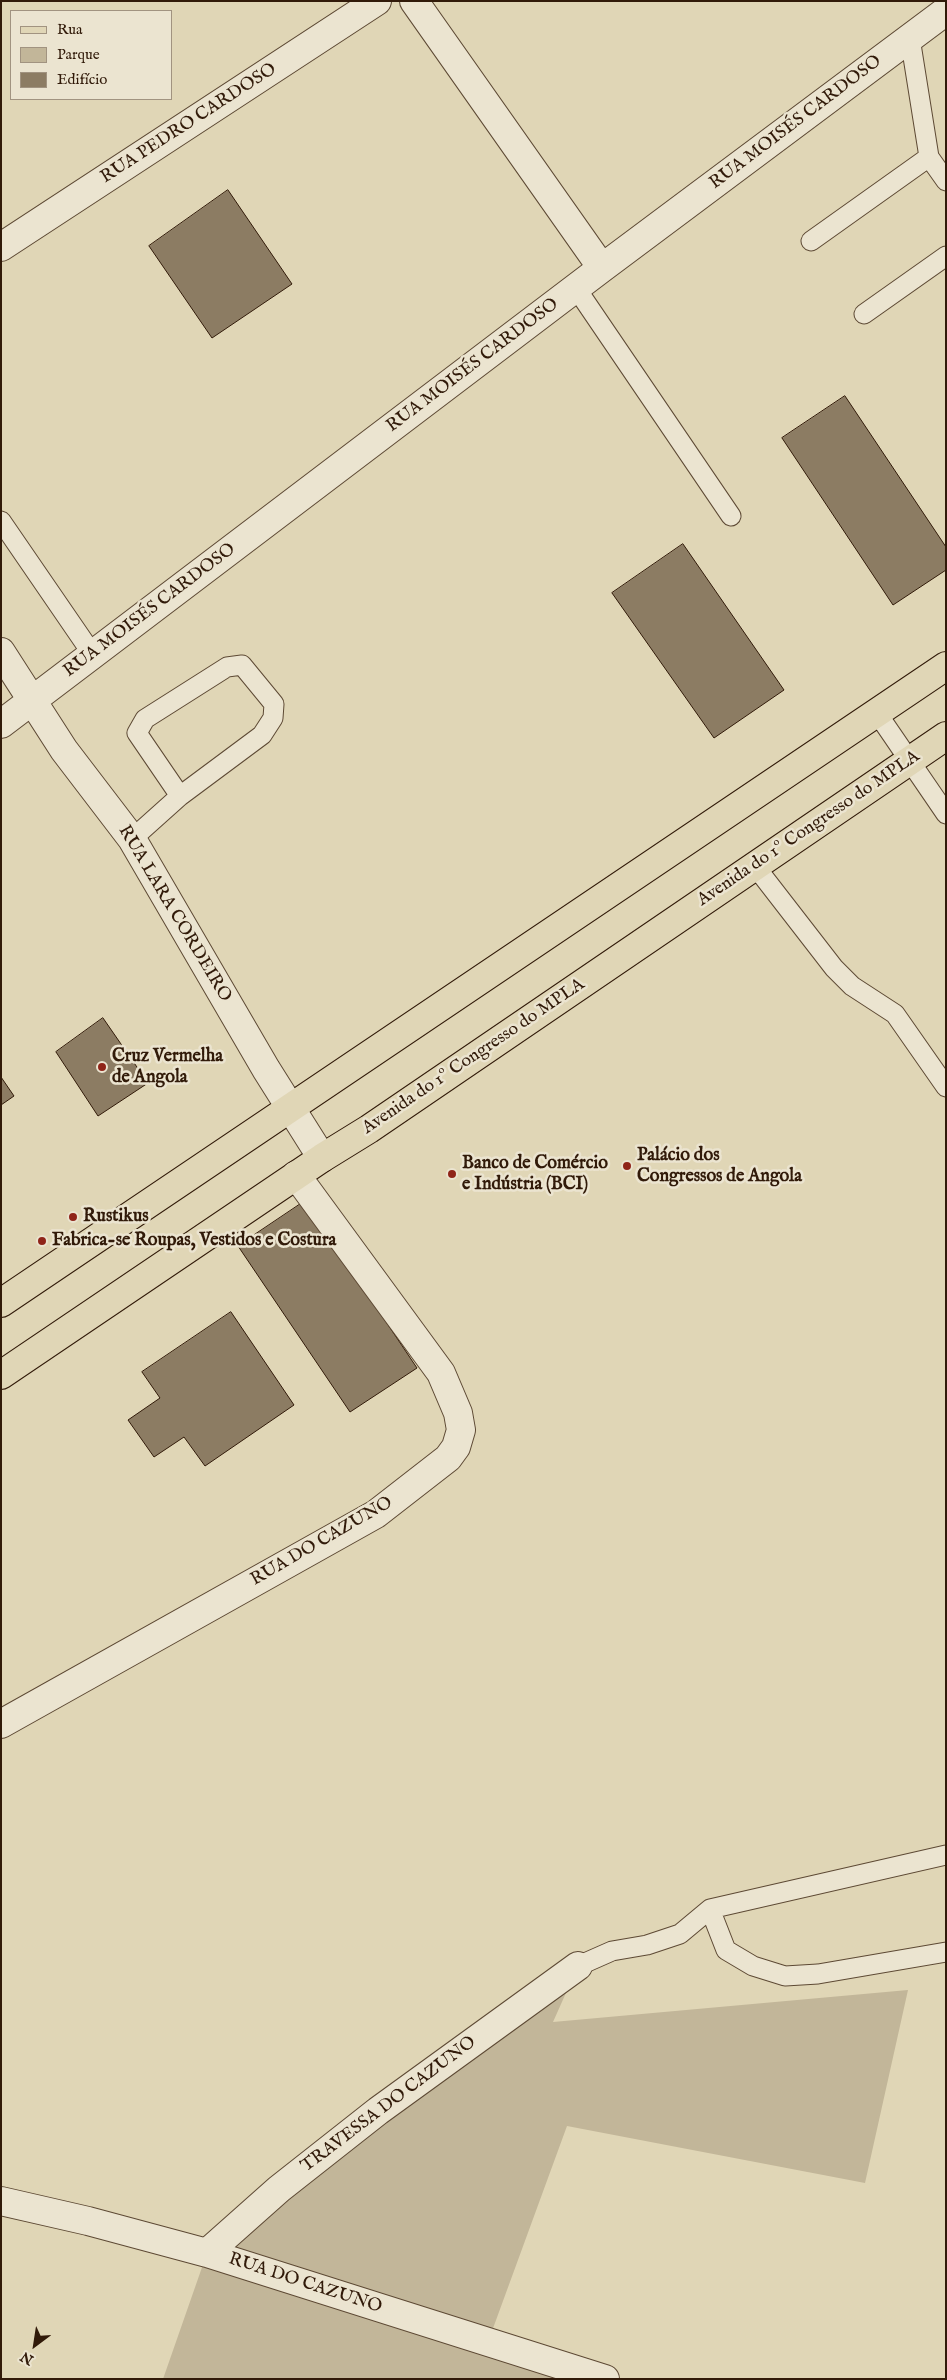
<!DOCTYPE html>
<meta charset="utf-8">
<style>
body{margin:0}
#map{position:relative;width:947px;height:2380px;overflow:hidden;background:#e0d6b6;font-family:"IM FELL English",serif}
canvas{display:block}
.frame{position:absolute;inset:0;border:2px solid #311a09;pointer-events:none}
.legend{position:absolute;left:10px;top:10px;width:162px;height:90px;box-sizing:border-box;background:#ebe4d0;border:1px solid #a19380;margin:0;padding:6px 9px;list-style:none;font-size:15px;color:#311a09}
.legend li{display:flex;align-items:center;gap:10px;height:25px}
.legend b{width:25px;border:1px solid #a19380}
.north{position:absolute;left:10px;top:2320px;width:50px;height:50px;-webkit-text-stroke:4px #ebe4d0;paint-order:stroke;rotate:211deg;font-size:14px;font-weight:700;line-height:20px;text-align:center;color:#311a09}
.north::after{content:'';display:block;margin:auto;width:18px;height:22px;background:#311a09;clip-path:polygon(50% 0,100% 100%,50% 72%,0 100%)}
</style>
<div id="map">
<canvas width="947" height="2380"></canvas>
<div class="frame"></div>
<ul class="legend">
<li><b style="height:6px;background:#e0d6b6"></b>Rua</li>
<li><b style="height:14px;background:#c2b699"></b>Parque</li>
<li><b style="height:14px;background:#8c7c63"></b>Edifício</li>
</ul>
<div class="north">N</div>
</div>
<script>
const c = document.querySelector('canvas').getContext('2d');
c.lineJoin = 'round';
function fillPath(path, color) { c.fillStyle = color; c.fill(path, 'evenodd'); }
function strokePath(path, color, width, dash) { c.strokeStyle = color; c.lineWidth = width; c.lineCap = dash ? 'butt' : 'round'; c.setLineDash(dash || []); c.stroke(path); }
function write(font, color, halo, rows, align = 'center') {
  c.font = font + ' "IM FELL English",serif'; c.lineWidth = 5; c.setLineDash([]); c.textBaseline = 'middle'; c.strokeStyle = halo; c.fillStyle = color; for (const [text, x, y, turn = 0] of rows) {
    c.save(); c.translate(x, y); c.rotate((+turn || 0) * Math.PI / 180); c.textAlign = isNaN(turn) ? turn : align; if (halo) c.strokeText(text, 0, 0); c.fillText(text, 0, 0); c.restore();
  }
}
const green = new Path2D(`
 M 578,1966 L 553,2022 L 908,1990 L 865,2183 L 567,2126 L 488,2342 L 605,2379 L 163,2379 L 207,2253 Z`);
const building = new Path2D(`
 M 228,190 L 292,284 L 212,338 L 149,246 Z
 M 845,396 L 946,547 L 946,570 L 893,605 L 782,438 Z
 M 683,544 L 784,690 L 714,738 L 612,593 Z
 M 103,1018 L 148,1083 L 98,1116 L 56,1052 Z
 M 1,1077 L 14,1096 L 1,1105 Z
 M 305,1201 L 417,1368 L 350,1412 L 238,1246 Z
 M 231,1312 L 294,1405 L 205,1466 L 184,1437 L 154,1457 L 128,1420 L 160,1398 L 142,1372 Z`);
const lane = new Path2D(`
 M 910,38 L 929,157
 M 811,241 L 929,157 L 946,181
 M 576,288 L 731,516
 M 864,314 L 946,256
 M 1,521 L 93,655
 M 877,713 L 946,814
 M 132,839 L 180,796 L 262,735 L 273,718 L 274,704 L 242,665 L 227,667 L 145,719 L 137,733 L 180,796
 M 755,866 L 834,968 L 852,986 L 895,1014 L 946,1087
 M 710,1909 L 726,1950 L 753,1966 L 785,1976 L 818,1974 L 946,1952
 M 578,1966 L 612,1951 L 647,1945 L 680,1934 L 710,1909 L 946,1855`);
const street = new Path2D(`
 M 414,1 L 602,268
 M 1,247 L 377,1
 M 1,652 L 64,750 L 132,839 L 266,1069 L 322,1158
 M 1,724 L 602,268 L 946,11
 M 1,1724 L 376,1514 L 448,1458 L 456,1447 L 461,1430 L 458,1413 L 441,1373 L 296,1175
 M 1,2201 L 88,2221 L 207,2253 L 605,2379
 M 207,2253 L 279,2189 L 378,2111 L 578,1966`);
const primary = new Path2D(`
 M 1,1303 L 946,666
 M 1,1375 L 322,1158 L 369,1129 L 946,736`);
const markers = [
 [102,1067,5,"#8f2418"],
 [627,1166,5,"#8f2418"],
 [452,1174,5,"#8f2418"],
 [73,1217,5,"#8f2418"],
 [42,1241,5,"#8f2418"]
];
const streetNames = [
 ["RUA MOISÉS CARDOSO",796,123,-37],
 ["RUA PEDRO CARDOSO",189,124,-33],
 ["RUA MOISÉS CARDOSO",473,366,-37],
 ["RUA MOISÉS CARDOSO",150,611,-37],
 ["Avenida do 1º Congresso do MPLA",809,829,-34],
 ["RUA LARA CORDEIRO",174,914,59],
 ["Avenida do 1º Congresso do MPLA",474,1057,-34],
 ["RUA DO CAZUNO",322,1542,-30],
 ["TRAVESSA DO CAZUNO",389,2105,-37],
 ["RUA DO CAZUNO",305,2284,18]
];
const poiNames = [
 ["Cruz Vermelha",112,1057],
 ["de Angola",112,1078],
 ["Palácio dos",637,1156],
 ["Congressos de Angola",637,1177],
 ["Banco de Comércio",462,1164],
 ["e Indústria (BCI)",462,1185],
 ["Rustikus",83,1217],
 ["Fabrica-se Roupas, Vestidos e Costura",52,1241]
];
fillPath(green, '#c2b699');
fillPath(building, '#8c7c63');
strokePath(building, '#311a09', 1);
strokePath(lane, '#5d4934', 21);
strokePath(street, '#5d4934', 30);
strokePath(primary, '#311a09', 30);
strokePath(lane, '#ebe4d0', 19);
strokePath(street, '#ebe4d0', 28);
strokePath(primary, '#e0d6b6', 28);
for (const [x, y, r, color] of markers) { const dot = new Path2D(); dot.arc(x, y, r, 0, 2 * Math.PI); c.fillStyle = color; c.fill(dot); strokePath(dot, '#ebe4d0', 2); }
write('18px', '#311a09', '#ebe4d0', streetNames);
write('bold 18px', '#311a09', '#ebe4d0', poiNames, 'left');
</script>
